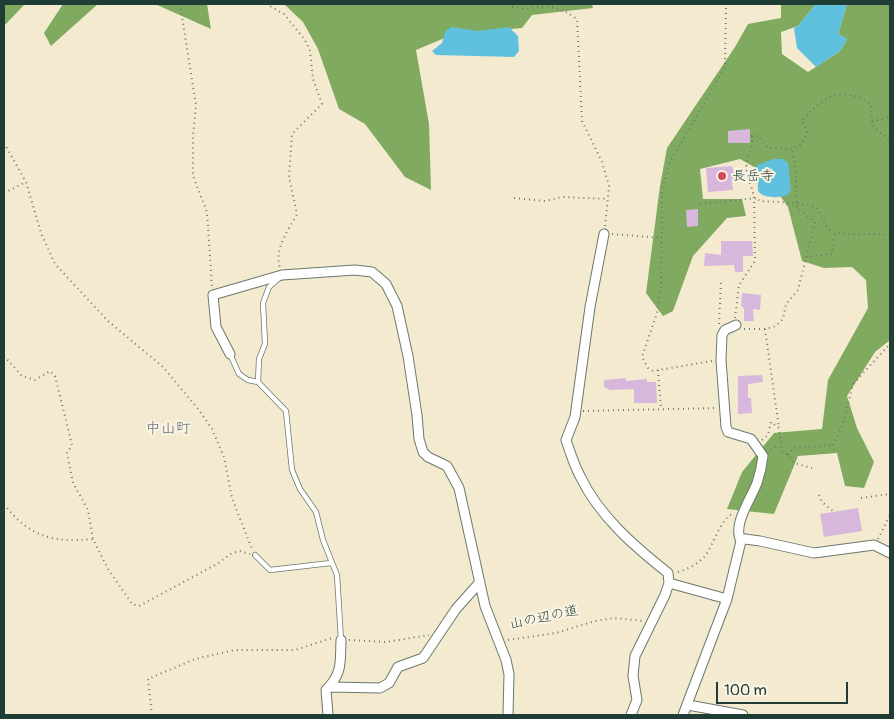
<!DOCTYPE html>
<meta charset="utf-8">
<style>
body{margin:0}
#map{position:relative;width:894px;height:719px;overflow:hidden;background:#f4ead0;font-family:Pangolin,sans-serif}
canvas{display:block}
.frame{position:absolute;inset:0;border:5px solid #1f3d34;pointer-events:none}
.scale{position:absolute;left:716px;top:682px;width:132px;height:22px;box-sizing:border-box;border:2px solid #1f3d34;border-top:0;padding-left:6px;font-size:15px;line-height:18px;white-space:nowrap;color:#1f3d34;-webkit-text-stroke:4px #fcf5e5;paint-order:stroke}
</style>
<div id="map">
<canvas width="894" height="719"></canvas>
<div class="frame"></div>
<div class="scale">100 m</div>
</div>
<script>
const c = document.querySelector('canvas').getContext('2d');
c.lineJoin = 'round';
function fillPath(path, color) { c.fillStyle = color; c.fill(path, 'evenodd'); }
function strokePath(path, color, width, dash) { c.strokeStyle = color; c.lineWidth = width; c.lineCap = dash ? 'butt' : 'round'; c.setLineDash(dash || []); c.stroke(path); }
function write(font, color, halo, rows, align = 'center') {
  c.font = font + ' Pangolin,"Klee One",sans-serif'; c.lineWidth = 4; c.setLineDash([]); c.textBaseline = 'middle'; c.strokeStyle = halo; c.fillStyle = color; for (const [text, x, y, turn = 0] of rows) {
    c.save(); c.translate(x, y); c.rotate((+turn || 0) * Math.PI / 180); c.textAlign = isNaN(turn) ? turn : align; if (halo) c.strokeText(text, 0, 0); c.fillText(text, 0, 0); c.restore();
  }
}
const forest = new Path2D(`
 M 4,4 L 25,4 L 4,26 Z
 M 63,4 L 98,4 L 51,46 L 44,33 Z
 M 155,4 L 207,4 L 211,29 Z
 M 284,4 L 592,4 L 593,8 L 532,15 L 522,28 L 454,34 L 416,50 L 429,124 L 431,190 L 405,177 L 365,124 L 339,109 L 318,49 L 303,22 Z
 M 781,4 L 816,4 L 798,26 L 781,32 L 782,54 L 808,72 L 840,51 L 847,39 L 838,34 L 847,4 L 890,4 L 890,340 L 875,352 L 847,396 L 857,428 L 874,462 L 864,488 L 845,486 L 837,453 L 798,456 L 774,514 L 727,509 L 742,472 L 774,433 L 822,429 L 828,380 L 868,308 L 866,280 L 852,267 L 824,268 L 802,261 L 788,207 L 763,172 L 740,159 L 700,169 L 703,199 L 742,199 L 746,216 L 727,218 L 693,256 L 673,311 L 663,316 L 646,293 L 660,186 L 667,148 L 735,47 L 748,24 L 781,18 Z`);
const water = new Path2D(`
 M 816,4 L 847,4 L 838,34 L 847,39 L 840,51 L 816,67 L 797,48 L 794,28 L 798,26 Z
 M 451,27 L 478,31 L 509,27 L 518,36 L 519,51 L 514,57 L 436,55 L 432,51 L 442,43 L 445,32 Z
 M 774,159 L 783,159 L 788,163 L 791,188 L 788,195 C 779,198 764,199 758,191 L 757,165 Z`);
const building = new Path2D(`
 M 750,129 L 750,143 L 728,143 L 728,131 Z
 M 732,166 L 736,181 L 732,181 L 733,190 L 708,192 L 706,168 Z
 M 698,209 L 698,226 L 687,227 L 686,210 Z
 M 721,241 L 752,241 L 753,256 L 743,256 L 743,272 L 735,272 L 734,265 L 704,266 L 705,253 L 721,255 Z
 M 742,293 L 761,295 L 760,310 L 753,309 L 754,321 L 744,321 L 744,308 L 741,306 Z
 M 762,375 L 763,382 L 748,384 L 748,398 L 751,398 L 752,413 L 738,414 L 738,376 Z
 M 626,378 L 626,381 L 647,379 L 647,382 L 656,382 L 657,403 L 634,403 L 634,389 L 610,390 L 604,387 L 604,380 Z
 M 858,508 L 862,531 L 824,537 L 820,514 Z`);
const path = new Path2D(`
 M 180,4 L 196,105 L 193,136 L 193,176 L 207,212 L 212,287
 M 266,4 L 284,14 L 305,40 L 310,51 L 313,79 L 322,104 L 292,134 L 289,177 L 297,214 C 288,232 274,247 280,268
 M 508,4 C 517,13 538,5 551,7 C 562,9 568,13 577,19 L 582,121 L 602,162 L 609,186 L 605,227
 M 872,121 L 890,117
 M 4,143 L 26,182 L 41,233 L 55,264 L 108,321 L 163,367 L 199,410 L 212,429 L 224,457 L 232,498 L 252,549
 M 748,176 C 742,162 754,150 752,136 L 758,136 L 768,148 L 792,149 L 801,145 L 807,132 L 802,120 C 810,113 820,101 830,97 C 844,91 861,96 871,105 L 872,125 L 890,141
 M 4,193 L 26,182
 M 514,198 L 545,201 L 562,197 L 608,199
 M 700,204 L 758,198 L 759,201 C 779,202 797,202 816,207 C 821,213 823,222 828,228 C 838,239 874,231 890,236
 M 612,234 L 662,238
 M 806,257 L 832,254 L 835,232
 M 735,318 L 739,285 L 755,261 L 754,196 L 748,176 L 736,177
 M 719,324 L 721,282
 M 744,329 L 765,329 L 776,326 L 783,319 L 786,304 L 798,290 L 815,222 L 797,208 L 796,174 L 792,149
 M 765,329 L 779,428
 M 4,356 L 22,376 L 35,380 L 50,371 L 55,376 L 72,445 L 67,453 L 73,483 L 88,510 L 93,539 L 108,569 L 132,604 L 139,606 L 217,564 L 232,553 L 240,551 L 250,554
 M 712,361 L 653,371 L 648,368 L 642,357 L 657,313 L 661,287 L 662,190 L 669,164 L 725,67 L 726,4
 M 658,370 L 661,409
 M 583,411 L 716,408
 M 762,440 L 768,435 L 771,422 L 779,428 L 782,452 L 788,455 L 794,463 L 812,468
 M 771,450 L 776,447
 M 834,450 L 833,445 L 843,425 L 853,384 L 890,344
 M 788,455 L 793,448 L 833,445
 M 819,495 L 822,502 L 834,512
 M 861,498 L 890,494
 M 4,504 C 29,537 53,543 93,539
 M 878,539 L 890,515
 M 678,572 C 688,569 698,564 705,556 C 713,546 722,516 733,514
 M 349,640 L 386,642 L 429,635
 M 508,640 L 556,633 L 595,621 L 614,618 L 643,621
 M 152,715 L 148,679 L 195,659 L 235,650 L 295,650 L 332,638`);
const lane = new Path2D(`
 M 230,354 L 239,374 L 248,380 L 258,382 L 286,411 L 292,470 L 300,489 L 316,512 L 323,540 L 337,575 L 341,640
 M 258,382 L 259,359 L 265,344 L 263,303 L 269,287 L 279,278
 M 255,555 L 270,570 L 331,563`);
const street = new Path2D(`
 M 604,234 L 590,307 L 575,417 L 566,440 C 570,452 574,465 580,476 C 599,516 634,546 668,573 L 669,583 L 665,595 L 635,656 L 633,676 L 637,700 L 631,715
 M 736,325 L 725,330 L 722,335 L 721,360 L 726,427 L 728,432 L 751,439 L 763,456 C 762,465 760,474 757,483 C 751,499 732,525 741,541
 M 230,354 L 216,327 L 213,295 L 282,275 L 355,270 L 372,272 L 386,284 L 397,306 L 408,356 L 417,415 L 419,439 L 423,452 L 428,457 L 447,466 L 459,488 L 485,606 L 506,660 L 509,674 L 508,715
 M 741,541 L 745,539 L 760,541 L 814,553 L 874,545 L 890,553
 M 669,583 L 727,599
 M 330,687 L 380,688 L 389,683 L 398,667 L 423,658 L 456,609 L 480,582
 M 688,705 L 743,715
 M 328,715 L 326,690 C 343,673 340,662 341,640
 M 683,715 L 727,599 L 741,541`);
const markers = [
 [722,176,5,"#d1495b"]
];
const poiNames = [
 ["長岳寺",732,176]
];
const streetNames = [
 ["山の辺の道",544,618,-12]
];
const neighbourhoodNames = [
 ["中山町",168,429]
];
fillPath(forest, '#81aa61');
fillPath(water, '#60c1de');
fillPath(building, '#d8b7dc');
strokePath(lane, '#6a7a6b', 6);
strokePath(street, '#6a7a6b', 11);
strokePath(path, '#6a7a6b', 2, [1, 4]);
strokePath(lane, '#fff', 4.5);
strokePath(street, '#fff', 9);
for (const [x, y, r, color] of markers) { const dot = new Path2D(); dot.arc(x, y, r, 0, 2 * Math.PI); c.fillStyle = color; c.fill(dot); strokePath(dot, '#fcf5e5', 2); }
write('14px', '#1f3d34', '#fcf5e5', poiNames, 'left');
write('14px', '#1f3d34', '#fcf5e5', streetNames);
write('15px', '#60686f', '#fcf5e5', neighbourhoodNames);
</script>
